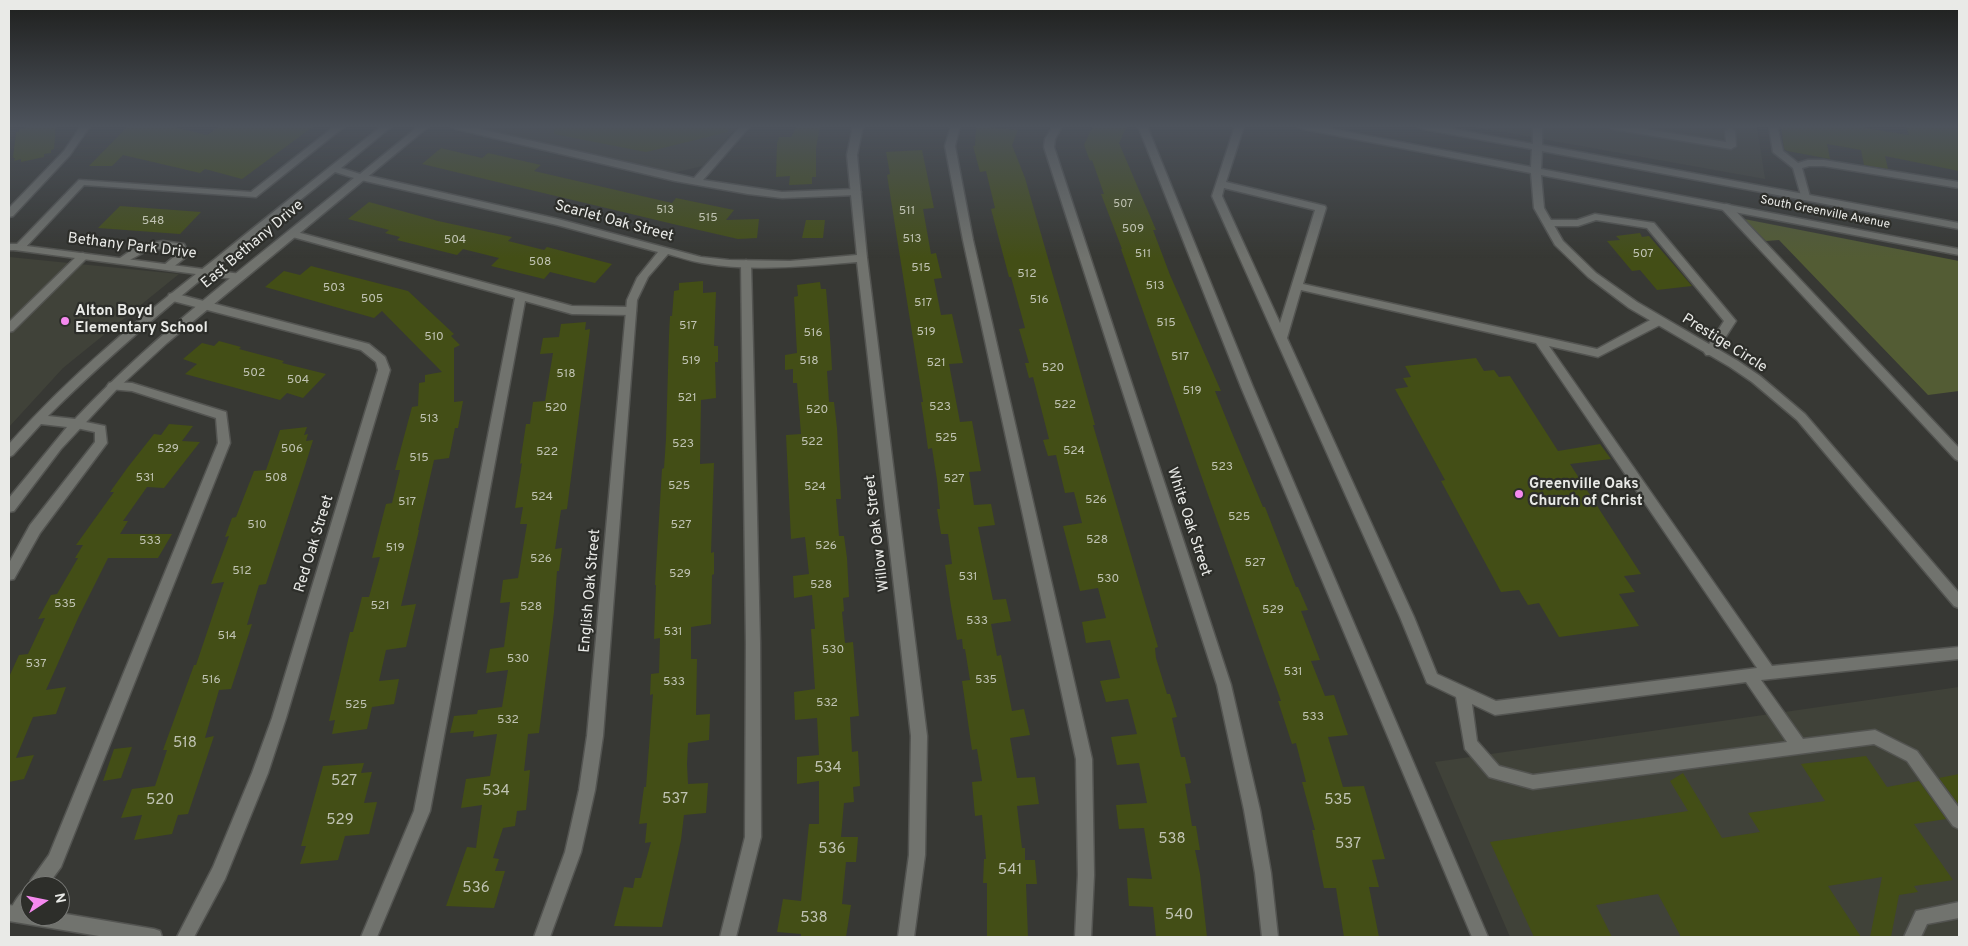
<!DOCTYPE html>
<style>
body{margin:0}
#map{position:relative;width:1968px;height:946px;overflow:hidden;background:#373834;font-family:Overpass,sans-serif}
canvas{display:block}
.frame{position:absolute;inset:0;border:10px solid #e9eae7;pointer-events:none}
.north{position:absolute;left:20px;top:876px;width:50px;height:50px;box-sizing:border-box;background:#2d2e2a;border:1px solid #787976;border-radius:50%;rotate:79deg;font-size:14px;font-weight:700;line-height:20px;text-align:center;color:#e9eae7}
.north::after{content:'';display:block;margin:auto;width:18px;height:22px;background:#f589ef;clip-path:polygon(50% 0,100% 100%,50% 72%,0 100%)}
</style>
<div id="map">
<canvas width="1968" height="946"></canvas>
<div class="frame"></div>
<div class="north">N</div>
</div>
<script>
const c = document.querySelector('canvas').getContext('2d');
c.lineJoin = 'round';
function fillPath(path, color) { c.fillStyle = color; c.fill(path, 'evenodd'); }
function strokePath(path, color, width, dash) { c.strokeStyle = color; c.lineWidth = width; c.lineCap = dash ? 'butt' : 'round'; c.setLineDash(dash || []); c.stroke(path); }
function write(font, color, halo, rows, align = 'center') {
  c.font = font + ' Overpass,sans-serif'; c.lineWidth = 4.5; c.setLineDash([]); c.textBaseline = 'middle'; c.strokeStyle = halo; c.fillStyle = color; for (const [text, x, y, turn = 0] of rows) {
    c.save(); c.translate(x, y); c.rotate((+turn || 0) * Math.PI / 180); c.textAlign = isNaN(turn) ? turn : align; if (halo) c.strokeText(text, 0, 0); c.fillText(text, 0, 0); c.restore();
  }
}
const built = new Path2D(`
 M 465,126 L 738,126 L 703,166 L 672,173 Z
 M 1469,126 L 1757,126 L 1765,179 Z
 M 9,257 L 179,274 L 63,368 L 9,427 Z
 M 1959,687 L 1959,937 L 1510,937 L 1435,762 Z`);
const green = new Path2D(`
 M 1744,219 L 1959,261 L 1959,391 L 1928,395 L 1779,240 L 1766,241 Z`);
const building = new Path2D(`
 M 33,126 L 56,126 L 54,149 L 51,150 L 51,153 L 44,154 L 44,157 L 21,162 L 21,159 L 14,161 L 15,158 L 13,158 L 16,132 L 19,131 L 19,129 Z
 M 128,126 L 170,126 L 207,135 L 220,126 L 314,126 L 242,179 L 205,169 L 200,173 L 123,155 L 112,166 L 89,166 Z
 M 554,126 L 727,126 L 728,132 L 646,152 L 554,134 Z
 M 797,126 L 820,126 L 816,148 L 816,177 L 812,177 L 812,184 L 789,185 L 790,176 L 776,177 L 777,144 L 779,137 L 791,137 Z
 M 976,126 L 1018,130 L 1012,145 L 1025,178 L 1072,342 L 1095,425 L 1093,425 L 1158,647 L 1155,648 L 1156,658 L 1167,694 L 1170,694 L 1177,717 L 1172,718 L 1181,757 L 1185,757 L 1191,783 L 1185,784 L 1192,826 L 1196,826 L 1200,850 L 1195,850 L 1200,874 L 1207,937 L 1156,937 L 1153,907 L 1129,906 L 1127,878 L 1152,879 L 1144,828 L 1119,829 L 1116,805 L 1147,803 L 1139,763 L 1117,765 L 1111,737 L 1137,734 L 1128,699 L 1106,702 L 1100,681 L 1120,678 L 1110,640 L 1086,643 L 1082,622 L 1106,618 L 1098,588 L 1080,591 L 1063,526 L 1082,523 L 1074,492 L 1065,493 L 1056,455 L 1048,456 L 1043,440 L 1049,439 L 1033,377 L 1029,378 L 1025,363 L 1029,363 L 1019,329 L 1025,328 L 1011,277 L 1009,277 L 991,209 L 995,208 L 986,171 L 980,172 L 973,146 L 975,146 Z
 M 1093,126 L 1127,126 L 1119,143 L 1156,230 L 1153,230 L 1170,275 L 1221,391 L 1215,391 L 1232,433 L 1263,507 L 1265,507 L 1296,587 L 1298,587 L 1308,610 L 1301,611 L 1320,660 L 1311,661 L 1325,696 L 1334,695 L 1348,735 L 1328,737 L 1343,787 L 1364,786 L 1385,859 L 1372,860 L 1379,887 L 1369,887 L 1379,937 L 1344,937 L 1336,888 L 1324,888 L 1312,830 L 1315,830 L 1302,782 L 1306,782 L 1296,743 L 1292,744 L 1278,701 L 1281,701 L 1121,249 L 1122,249 L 1101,194 L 1104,194 L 1092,160 L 1090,161 L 1084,145 Z
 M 1781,126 L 1855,126 L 1909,135 L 1906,126 L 1959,126 L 1959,171 L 1885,156 L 1888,169 L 1864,165 L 1861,150 L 1827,144 L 1830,159 L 1787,151 L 1784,149 Z
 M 441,148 L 482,158 L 488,153 L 541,165 L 534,171 L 672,203 L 676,198 L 734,210 L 726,220 L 759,219 L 757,238 L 738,239 L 673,224 L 422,164 Z
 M 922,150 L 934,208 L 923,209 L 931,254 L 936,253 L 942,278 L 934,279 L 941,315 L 952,314 L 963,363 L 949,364 L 960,422 L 972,421 L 981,471 L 969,472 L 974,505 L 991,504 L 995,525 L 978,527 L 993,600 L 1006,599 L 1011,621 L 991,624 L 997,656 L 1001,655 L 1012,711 L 1024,709 L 1030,735 L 1010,738 L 1017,778 L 1035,777 L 1039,804 L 1017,806 L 1022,848 L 1025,848 L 1025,860 L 1035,860 L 1037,884 L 1026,884 L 1028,937 L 987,937 L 987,883 L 983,883 L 984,859 L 986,859 L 982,815 L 975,816 L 972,782 L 982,781 L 977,749 L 972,750 L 962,681 L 970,680 L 965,649 L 963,649 L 962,639 L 957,640 L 951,606 L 945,565 L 952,564 L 948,534 L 941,534 L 937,509 L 940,509 L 937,480 L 932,448 L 928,449 L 925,427 L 921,402 L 923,402 L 887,175 L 890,174 L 886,152 Z
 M 369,202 L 438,221 L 512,237 L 508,241 L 544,250 L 547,247 L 612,264 L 595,283 L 550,272 L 544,279 L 491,266 L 499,258 L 463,249 L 457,255 L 397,240 L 400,237 L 385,233 L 389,230 L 348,219 Z
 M 120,206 L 201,212 L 180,234 L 98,228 Z
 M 806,220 L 825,220 L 823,238 L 802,238 Z
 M 1640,233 L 1642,237 L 1649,236 L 1692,286 L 1657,290 L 1640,270 L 1632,271 L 1607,241 L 1620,240 L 1616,236 Z
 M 311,266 L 408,291 L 454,334 L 451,336 L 460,345 L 454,348 L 454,402 L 463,401 L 458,428 L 455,428 L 449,458 L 434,460 L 418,530 L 419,530 L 401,606 L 416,604 L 406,647 L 386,650 L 379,681 L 399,679 L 394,704 L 372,707 L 367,729 L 332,734 L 335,720 L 329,721 L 350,632 L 353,632 L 362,597 L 369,597 L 380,557 L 372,558 L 386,504 L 392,503 L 400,470 L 395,470 L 412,407 L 418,406 L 419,383 L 425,382 L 425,375 L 442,372 L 382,311 L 374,318 L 265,287 L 284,271 L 300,275 Z
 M 703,281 L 703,293 L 716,292 L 714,346 L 718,346 L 718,362 L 715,362 L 716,398 L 701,400 L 700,464 L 714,463 L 711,553 L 714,552 L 714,574 L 712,575 L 711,624 L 691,627 L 691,659 L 697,659 L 696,715 L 710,714 L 709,740 L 688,743 L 687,764 L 688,784 L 708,783 L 706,813 L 684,815 L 681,840 L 662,927 L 614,926 L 624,887 L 633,888 L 635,878 L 641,878 L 651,842 L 645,843 L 647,823 L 639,824 L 644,787 L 646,787 L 653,694 L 650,695 L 651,674 L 659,673 L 660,638 L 654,639 L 656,585 L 655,585 L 662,469 L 664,468 L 666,439 L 669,335 L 670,316 L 672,316 L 674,291 L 679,290 L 679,283 Z
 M 820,282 L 821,289 L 826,289 L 831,350 L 832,370 L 827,371 L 829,402 L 834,402 L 837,428 L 841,499 L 836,499 L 839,536 L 844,536 L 847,558 L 849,597 L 843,598 L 844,611 L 842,612 L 845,643 L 853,642 L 859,716 L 850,717 L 852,752 L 858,751 L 860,786 L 853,787 L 854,802 L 844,803 L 841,837 L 858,837 L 856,862 L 846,862 L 842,904 L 851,905 L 846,937 L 801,937 L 801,934 L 777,932 L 783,899 L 801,901 L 809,824 L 819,824 L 819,781 L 797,784 L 797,757 L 819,755 L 817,718 L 795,720 L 794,692 L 815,689 L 811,629 L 815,629 L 812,595 L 794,598 L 793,576 L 809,574 L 805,537 L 791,539 L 786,435 L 801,434 L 797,383 L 793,383 L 793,369 L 785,370 L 785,355 L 797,353 L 794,297 L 798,296 L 797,285 Z
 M 586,322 L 585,330 L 590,329 L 567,509 L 561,510 L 555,549 L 562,548 L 559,571 L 557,571 L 554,612 L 539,733 L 528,734 L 524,771 L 530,770 L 526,810 L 517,811 L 515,826 L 503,828 L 493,858 L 499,859 L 495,871 L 505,871 L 494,908 L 446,906 L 467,847 L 476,848 L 482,805 L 461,808 L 466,779 L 490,776 L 497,734 L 473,737 L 474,731 L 450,733 L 454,716 L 477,714 L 478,710 L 502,707 L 508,670 L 486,673 L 490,649 L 504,647 L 510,602 L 500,603 L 503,580 L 518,578 L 527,524 L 520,524 L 523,507 L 515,508 L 522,463 L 520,464 L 526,424 L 530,424 L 533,402 L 545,401 L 553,353 L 540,354 L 543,338 L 559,337 L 561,324 Z
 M 219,341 L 241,347 L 239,349 L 284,361 L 282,363 L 326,374 L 303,398 L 287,393 L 280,400 L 185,374 L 197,364 L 183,359 L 202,343 L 214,346 Z
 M 1476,358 L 1484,371 L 1494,370 L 1499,377 L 1510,376 L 1558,451 L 1600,444 L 1611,459 L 1570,464 L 1641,574 L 1624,576 L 1635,592 L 1619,594 L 1639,626 L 1559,637 L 1539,603 L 1528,605 L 1519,590 L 1501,592 L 1441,481 L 1445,480 L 1395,389 L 1408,387 L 1403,378 L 1411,377 L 1405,366 Z
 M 169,424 L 193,426 L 182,441 L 200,442 L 164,488 L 147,487 L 123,521 L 128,521 L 120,534 L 172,534 L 158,558 L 108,558 L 79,616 L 46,690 L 66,687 L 56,714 L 33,717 L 16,758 L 34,755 L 24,779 L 9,782 L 9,677 L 19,655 L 28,654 L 45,618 L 38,619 L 51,595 L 57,594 L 78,558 L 75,558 L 83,545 L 76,545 L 114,492 L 110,492 L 128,467 L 154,434 L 161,435 Z
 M 307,427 L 304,435 L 308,434 L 306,441 L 313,440 L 305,466 L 266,584 L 259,585 L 247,625 L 252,624 L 231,689 L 219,690 L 205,738 L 214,736 L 188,814 L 178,815 L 172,834 L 134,840 L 142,815 L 121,818 L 132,789 L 155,786 L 167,750 L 163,750 L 194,665 L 196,665 L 224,582 L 211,584 L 229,536 L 225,537 L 232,518 L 236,517 L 254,471 L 266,470 L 280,430 Z
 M 132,747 L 121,778 L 103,781 L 114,749 Z
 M 1866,756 L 1887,787 L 1919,781 L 1946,819 L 1914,824 L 1953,880 L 1914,886 L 1918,892 L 1899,895 L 1891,937 L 1870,937 L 1882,877 L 1828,886 L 1861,937 L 1681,937 L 1658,894 L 1596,905 L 1612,937 L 1534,937 L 1490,842 L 1688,811 L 1670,781 L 1683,773 L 1722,838 L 1760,832 L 1748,813 L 1825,801 L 1801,764 Z
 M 364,763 L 361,773 L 372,772 L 364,803 L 377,802 L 369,834 L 345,836 L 338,860 L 300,864 L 306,846 L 301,846 L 323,766 Z
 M 1959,774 L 1959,805 L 1939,778 Z`);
const lane = new Path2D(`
 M 81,126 L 90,126 L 70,155 L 13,216 L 9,217 L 9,208 L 64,151 Z
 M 335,126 L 345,126 L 256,197 L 84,185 L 23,250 L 9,250 L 9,244 L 17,244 L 79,180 L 251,192 Z
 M 451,126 L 467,126 L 694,178 L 741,126 L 750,126 L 703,180 L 782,192 L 856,189 L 861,192 L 856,195 L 782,198 L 748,194 L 675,181 L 456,129 Z
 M 951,126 L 960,126 L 955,146 L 973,240 L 1092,759 L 1094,875 L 1091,937 L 1075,937 L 1078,875 L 1076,759 L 963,240 L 945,146 Z
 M 1138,126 L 1147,126 L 1253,387 L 1488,937 L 1472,937 L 1241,387 Z
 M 1235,126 L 1244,126 L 1226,182 L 1325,206 L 1326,208 L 1303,284 L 1597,349 L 1654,318 L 1662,318 L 1664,321 L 1662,324 L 1598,357 L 1549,346 L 1772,666 L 1959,647 L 1959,659 L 1761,680 L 1803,739 L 1875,730 L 1917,751 L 1959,808 L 1959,829 L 1953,826 L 1907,761 L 1874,744 L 1533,789 L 1489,777 L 1465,749 L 1456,697 L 1427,683 L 1400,617 L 1212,196 ZM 1224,188 L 1315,210 L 1280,323 L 1222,196 ZM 1301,290 L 1536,343 L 1757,668 L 1496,701 L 1437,674 L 1414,617 L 1287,338 ZM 1746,682 L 1787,742 L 1533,775 L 1499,766 L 1477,741 L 1472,704 L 1495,715 Z
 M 1607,126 L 1627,126 L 1726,142 L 1725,131 L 1730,128 L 1735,131 L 1736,146 L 1731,149 L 1612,129 Z
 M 1769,126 L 1777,126 L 1783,151 L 1798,163 L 1808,160 L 1824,160 L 1959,182 L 1959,188 L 1824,166 L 1809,166 L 1802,168 L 1810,197 L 1808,199 L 1802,199 L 1793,168 L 1773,152 Z
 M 1726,204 L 1730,205 L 1959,448 L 1959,461 L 1955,459 L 1722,209 L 1721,207 Z
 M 1595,214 L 1654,223 L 1736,321 L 1714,355 L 1706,355 L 1704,352 L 1724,321 L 1647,228 L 1596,220 L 1578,226 L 1548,226 L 1543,223 L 1548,220 L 1577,220 Z
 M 293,231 L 572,306 L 631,307 L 636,311 L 631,315 L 572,314 L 525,301 L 430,811 L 377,937 L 361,937 L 414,811 L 515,298 L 289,236 L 288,234 Z
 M 163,241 L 184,244 L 187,250 L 186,257 L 172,268 L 164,268 L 163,266 L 177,254 L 176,249 L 150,249 L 126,262 L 118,262 L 117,260 L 139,245 Z
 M 83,253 L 88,256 L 87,258 L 13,331 L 9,332 L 9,322 L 79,254 Z
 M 746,260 L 751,263 L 760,643 L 761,837 L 736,937 L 720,937 L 745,837 L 746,643 L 741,263 Z
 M 113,382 L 132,383 L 226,412 L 230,443 L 61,867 L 47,886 L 30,886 C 30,900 33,916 17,922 L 11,920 L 9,914 C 12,905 20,891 29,887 L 31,880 L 49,855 L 218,443 L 216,418 L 132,391 L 109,389 L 107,386 L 109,383 Z
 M 76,420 L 105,426 L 107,443 L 40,533 L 14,579 L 9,580 L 9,563 L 30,525 L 95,442 L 95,432 L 72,427 L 70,424 L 72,421 Z
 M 1959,902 L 1959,918 L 1927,924 L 1921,937 L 1904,937 L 1916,911 Z`);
const street = new Path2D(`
 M 853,126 L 863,126 L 857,155 L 867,258 L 927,736 L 925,855 L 914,937 L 898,937 L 909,855 L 911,736 L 857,262 C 806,266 753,272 702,263 C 690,261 679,257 668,254 L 648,277 L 637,300 L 603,736 L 595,790 L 581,852 L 550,937 L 534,937 L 565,852 L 579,790 L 587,736 L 627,300 L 637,278 L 658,252 L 557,225 L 361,180 L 356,177 L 361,174 L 558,219 L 701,257 L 729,260 L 790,261 L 857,255 L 847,155 Z
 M 1053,126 L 1062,126 L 1055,139 L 1054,147 L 1231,685 L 1260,810 L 1271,873 L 1278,937 L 1262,937 L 1255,873 L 1244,810 L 1217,685 L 1044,147 L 1045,139 Z
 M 19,245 L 241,274 L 246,277 L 241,280 L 15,250 L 14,248 Z
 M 173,293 L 369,344 L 385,357 L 390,370 L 286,718 L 268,773 L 225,879 L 194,937 L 177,937 L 213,867 L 252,773 L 272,718 L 378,370 L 376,362 L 361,350 L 169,300 L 168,297 L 169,294 Z`);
const secondary = new Path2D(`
 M 382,126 L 392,126 L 341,168 L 360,174 L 419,126 L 429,126 L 167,343 L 117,389 L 61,449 L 14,511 L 9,512 L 9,498 L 67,427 L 41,424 L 13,455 L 9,457 L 9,444 C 71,374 142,316 215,259 C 270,214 326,170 382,126 ZM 335,172 L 354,178 C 259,256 159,330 75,419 L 48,416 C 137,327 237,251 335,172 Z
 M 1298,126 L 1316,126 L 1531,167 L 1532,149 L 1423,129 L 1418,126 L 1437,126 L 1533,144 L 1533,126 L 1542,126 L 1542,145 L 1959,223 L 1959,229 L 1542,151 L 1541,169 L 1959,249 L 1959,255 L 1541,175 L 1544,208 L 1563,241 L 1596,273 L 1637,302 L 1738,361 L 1760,376 L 1805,414 L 1959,593 L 1959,608 L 1954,606 L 1797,420 L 1752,382 L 1730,367 L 1629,308 L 1588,277 L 1555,245 L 1534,208 L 1531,173 L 1303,129 Z
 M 9,905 L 30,908 L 30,916 L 60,916 L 60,913 L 154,929 L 160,931 L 162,937 L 105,937 L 9,921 Z`);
const markers = [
 [65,321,5,"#f589ef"],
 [1519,494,5,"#f589ef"]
];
const farNumbernames = [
 ["507",1123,205],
 ["513",665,211]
];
const numberNames = [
 ["511",907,212],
 ["515",708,219],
 ["548",153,222],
 ["509",1133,230],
 ["513",912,240],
 ["504",455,241],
 ["511",1143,255],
 ["507",1643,255],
 ["508",540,263],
 ["515",921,269],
 ["512",1027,275],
 ["513",1155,287],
 ["503",334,289],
 ["505",372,300],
 ["516",1039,301],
 ["517",923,304],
 ["515",1166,324],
 ["517",688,327],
 ["519",926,333],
 ["516",813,334],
 ["510",434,338],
 ["517",1180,358],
 ["519",691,362],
 ["518",809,362],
 ["521",936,364],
 ["520",1053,369],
 ["502",254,374],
 ["518",566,375],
 ["504",298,381],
 ["519",1192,392],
 ["521",687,399],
 ["522",1065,406],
 ["523",940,408],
 ["520",556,409],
 ["520",817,411],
 ["513",429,420],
 ["525",946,439],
 ["522",812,443],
 ["523",683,445],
 ["529",168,450],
 ["506",292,450],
 ["524",1074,452],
 ["522",547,453],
 ["515",419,459],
 ["523",1222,468],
 ["531",145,479],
 ["508",276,479],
 ["527",954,480],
 ["525",679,487],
 ["524",815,488],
 ["524",542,498],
 ["526",1096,501],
 ["517",407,503],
 ["525",1239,518],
 ["510",257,526],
 ["527",681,526],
 ["528",1097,541],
 ["533",150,542],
 ["526",826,547],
 ["519",395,549],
 ["526",541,560],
 ["527",1255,564],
 ["512",242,572],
 ["529",680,575],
 ["531",968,578],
 ["530",1108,580],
 ["528",821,586],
 ["535",65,605],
 ["521",380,607],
 ["528",531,608],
 ["529",1273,611],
 ["533",977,622],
 ["531",673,633],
 ["514",227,637],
 ["530",833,651],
 ["530",518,660],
 ["537",36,665],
 ["531",1293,673],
 ["516",211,681],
 ["535",986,681],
 ["533",674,683],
 ["532",827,704],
 ["525",356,706],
 ["533",1313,718],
 ["532",508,721]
];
const farStreetnames = [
 ["South Greenville Avenue",1825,213,11]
];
const streetNames = [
 ["Scarlet Oak Street",614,222,15],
 ["East Bethany Drive",253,245,-40],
 ["Bethany Park Drive",132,247,7],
 ["Prestige Circle",1724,344,32],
 ["White Oak Street",1188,522,72],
 ["Willow Oak Street",878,533,-97],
 ["Red Oak Street",315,544,-73],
 ["English Oak Street",591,591,-85]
];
const poiNames = [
 ["Alton Boyd",75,312],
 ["Elementary School",75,329],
 ["Greenville Oaks",1529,485],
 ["Church of Christ",1529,502]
];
const nearNumbernames = [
 ["518",185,744],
 ["534",828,769],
 ["527",344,782],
 ["534",496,792],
 ["537",675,800],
 ["520",160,801],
 ["535",1338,801],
 ["529",340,821],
 ["538",1172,840],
 ["537",1348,845],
 ["536",832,850],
 ["541",1010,871],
 ["536",476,889],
 ["540",1179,916],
 ["538",814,919]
];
fillPath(built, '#404239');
fillPath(green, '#535c34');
fillPath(building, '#434e16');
strokePath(lane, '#535451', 3);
strokePath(street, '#535451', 3);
strokePath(secondary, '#535451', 3);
fillPath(lane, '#71736e');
fillPath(street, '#71736e');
fillPath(secondary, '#71736e');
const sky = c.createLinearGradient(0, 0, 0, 258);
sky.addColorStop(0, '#1e1f1d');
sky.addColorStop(0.49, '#4d535c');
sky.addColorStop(1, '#4d535c00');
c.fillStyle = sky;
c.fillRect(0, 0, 1968, 258);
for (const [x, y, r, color] of markers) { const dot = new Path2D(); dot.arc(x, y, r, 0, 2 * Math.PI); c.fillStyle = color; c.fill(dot); strokePath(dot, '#2d2e2a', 2); }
write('11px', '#c0c3b3', null, farNumbernames);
write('12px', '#c0c3b3', null, numberNames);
write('12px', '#e9eae7', '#2d2e2a', farStreetnames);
write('15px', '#e9eae7', '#2d2e2a', streetNames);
write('bold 15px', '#e9eae7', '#2d2e2a', poiNames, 'left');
write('15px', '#c0c3b3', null, nearNumbernames);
</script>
